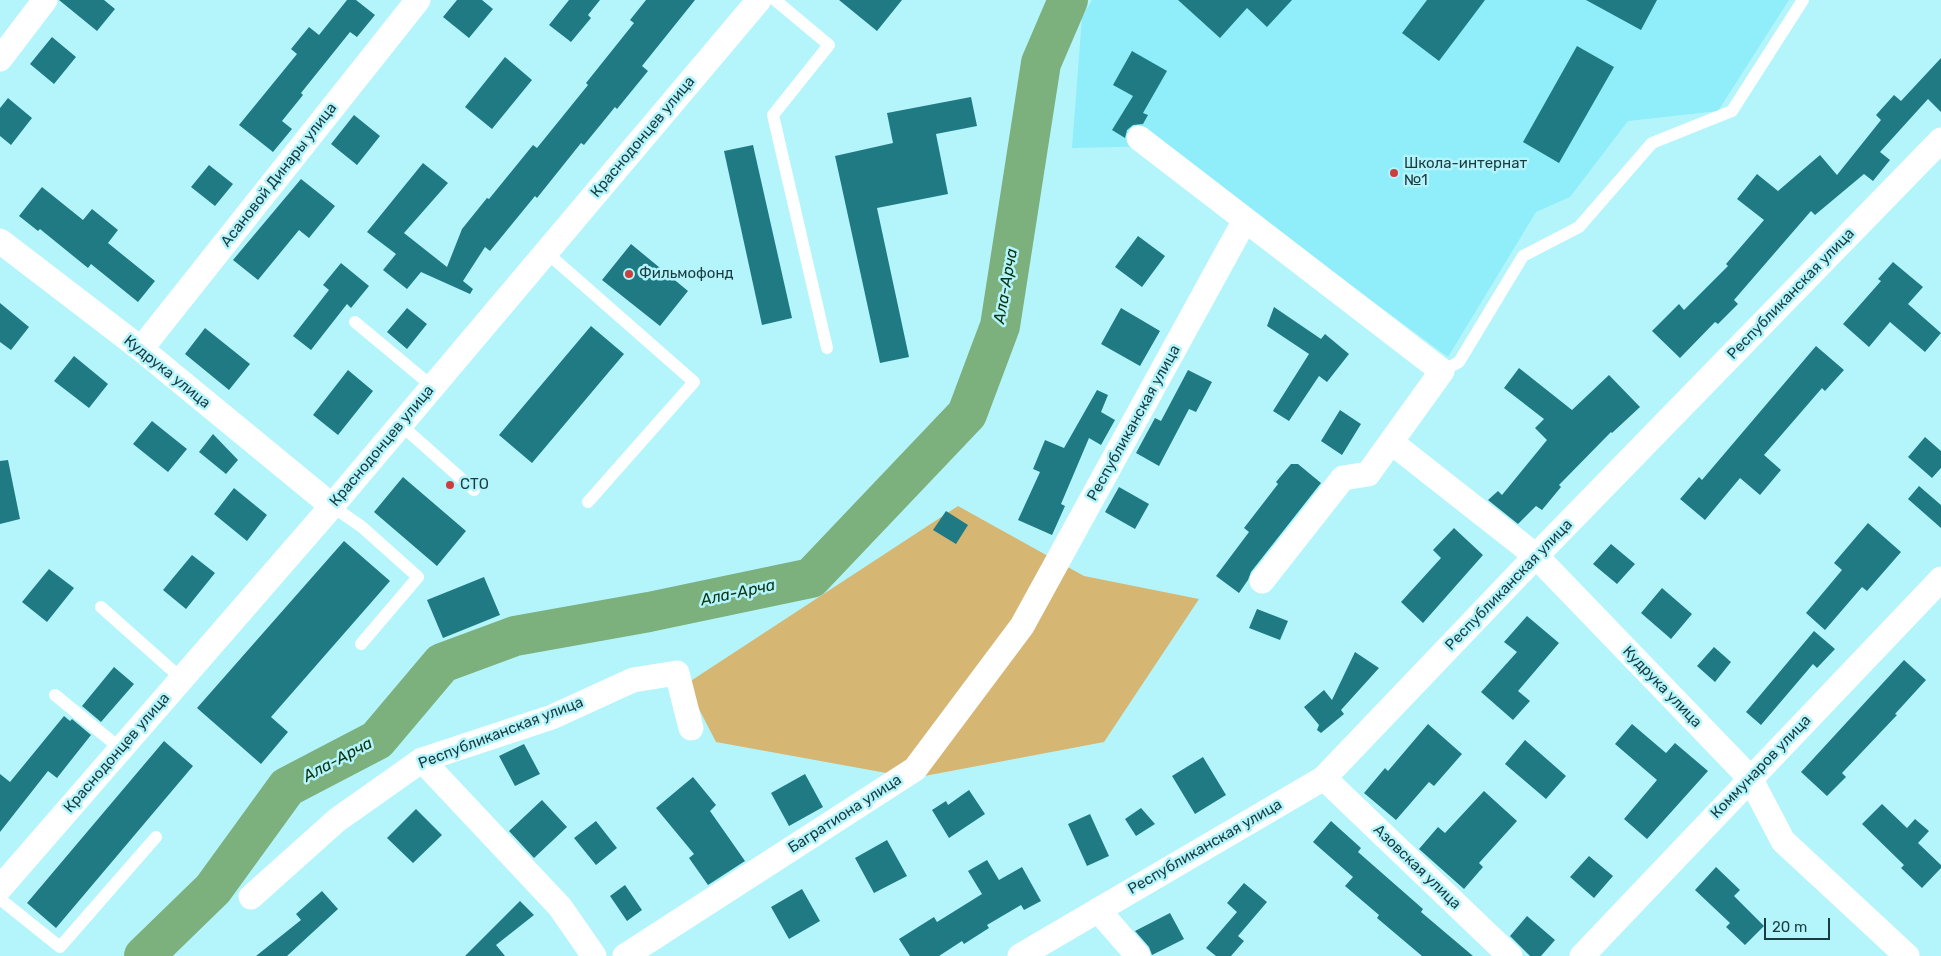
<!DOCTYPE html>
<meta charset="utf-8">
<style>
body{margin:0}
#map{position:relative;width:1941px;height:956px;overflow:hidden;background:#b4f5fc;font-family:Rubik,sans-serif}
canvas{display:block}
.scale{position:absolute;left:1764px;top:918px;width:66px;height:22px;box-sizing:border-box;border:2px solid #193c40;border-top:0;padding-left:6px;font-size:15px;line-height:18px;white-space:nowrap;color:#193c40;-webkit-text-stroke:4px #b4f5fc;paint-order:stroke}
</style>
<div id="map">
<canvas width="1941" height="956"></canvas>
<div class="scale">20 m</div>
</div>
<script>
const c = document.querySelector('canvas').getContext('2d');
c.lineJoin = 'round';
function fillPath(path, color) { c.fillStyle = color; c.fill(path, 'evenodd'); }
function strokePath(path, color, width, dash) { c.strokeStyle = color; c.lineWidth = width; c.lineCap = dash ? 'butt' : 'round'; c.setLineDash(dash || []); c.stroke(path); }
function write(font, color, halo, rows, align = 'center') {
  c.font = font + ' Rubik,sans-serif'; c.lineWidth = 5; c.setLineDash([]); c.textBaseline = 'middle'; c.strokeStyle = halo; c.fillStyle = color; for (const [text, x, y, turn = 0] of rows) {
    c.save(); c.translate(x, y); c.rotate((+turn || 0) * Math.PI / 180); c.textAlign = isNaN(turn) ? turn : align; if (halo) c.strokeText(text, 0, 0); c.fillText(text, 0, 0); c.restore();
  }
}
const built = new Path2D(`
 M 1092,0 L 1789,0 L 1718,111 L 1628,121 L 1570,197 L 1536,212 L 1448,357 L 1163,146 L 1072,148 L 1082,17 Z`);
const forest = new Path2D(`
 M 958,506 L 1084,576 L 1199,599 L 1104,742 L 914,778 L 716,742 L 686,684 Z`);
const river = new Path2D(`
 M 144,956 L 213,889 L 287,787 L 377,740 L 442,663 L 515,636 L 649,612 L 811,578 L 967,414 L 1000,326 L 1041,63 L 1068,0`);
const building = new Path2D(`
 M 59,0 L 104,0 L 115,9 L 97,31 Z
 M 347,0 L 356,0 L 375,15 L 357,37 L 350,32 L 301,93 L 303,95 L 282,121 L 292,129 L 273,152 L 239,125 L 297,54 L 291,49 L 309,27 L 319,35 Z
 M 457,0 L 482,0 L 493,9 L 469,38 L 443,17 Z
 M 569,0 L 600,0 L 588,15 L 591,18 L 571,42 L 549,25 Z
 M 646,0 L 695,0 L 642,66 L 648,71 L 617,109 L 615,107 L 584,145 L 581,143 L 537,198 L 535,196 L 490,251 L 485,247 L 463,281 L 473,289 L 470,294 L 421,272 L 407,289 L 383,270 L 396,254 L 367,232 L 423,163 L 448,183 L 404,233 L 447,267 L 462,229 L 487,198 L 489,199 L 533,145 L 537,148 L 588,85 L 586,83 L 634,23 L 630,20 Z
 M 839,0 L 902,0 L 877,31 Z
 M 1178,0 L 1292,0 L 1267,27 L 1247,8 L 1220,38 Z
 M 1427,0 L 1485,0 L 1439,61 L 1402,33 Z
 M 1586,0 L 1657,0 L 1641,30 Z
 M 52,37 L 76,57 L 54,84 L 30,64 Z
 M 1577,46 L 1614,67 L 1559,163 L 1523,142 Z
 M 1132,51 L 1167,71 L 1143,113 L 1148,115 L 1143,124 L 1133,125 L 1127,130 L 1125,138 L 1112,130 L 1133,96 L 1113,85 Z
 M 505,57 L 532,80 L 492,129 L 465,107 Z
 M 1941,58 L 1941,112 L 1928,99 L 1880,152 L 1890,160 L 1873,181 L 1864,174 L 1815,215 L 1811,211 L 1734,300 L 1738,304 L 1718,324 L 1715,322 L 1680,358 L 1652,331 L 1679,304 L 1684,310 L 1728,266 L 1726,264 L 1764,220 L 1737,199 L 1757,174 L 1778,191 L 1820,155 L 1837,175 L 1881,120 L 1876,115 L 1894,95 L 1901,101 Z
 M 971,97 L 977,126 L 936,134 L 948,194 L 877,208 L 909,357 L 880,363 L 835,156 L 893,143 L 887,113 Z
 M 8,98 L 32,118 L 11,145 L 0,136 L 0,108 Z
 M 354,115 L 380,136 L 357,165 L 331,144 Z
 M 753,145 L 792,318 L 762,325 L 724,151 Z
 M 209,165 L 233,184 L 215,206 L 191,187 Z
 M 301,179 L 335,206 L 309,238 L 299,230 L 258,280 L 233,260 Z
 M 42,187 L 83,220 L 92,209 L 118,230 L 108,243 L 155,281 L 138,302 L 91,264 L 88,268 L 40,229 L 38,231 L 19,216 Z
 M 1138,236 L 1165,256 L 1142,287 L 1115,267 Z
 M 631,244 L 688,291 L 660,326 L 602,280 Z
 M 1893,262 L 1923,287 L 1908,304 L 1941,333 L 1925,352 L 1890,322 L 1869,347 L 1843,324 L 1881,281 L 1878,279 Z
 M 341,263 L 369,286 L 351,308 L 347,304 L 311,350 L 293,336 L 329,290 L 323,285 Z
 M 0,303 L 29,327 L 11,350 L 0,342 Z
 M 1274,307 L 1321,339 L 1325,334 L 1349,354 L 1327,382 L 1319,376 L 1289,421 L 1273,411 L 1309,354 L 1267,326 Z
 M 407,308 L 427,324 L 407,349 L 387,332 Z
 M 1121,308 L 1160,331 L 1140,366 L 1101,344 Z
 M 591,326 L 624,354 L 532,463 L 499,435 Z
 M 205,328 L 250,364 L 229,390 L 185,354 Z
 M 1816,346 L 1844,370 L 1825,391 L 1822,388 L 1764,455 L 1781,470 L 1760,495 L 1740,478 L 1705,520 L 1680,499 L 1699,477 L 1702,480 Z
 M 74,356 L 108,384 L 89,408 L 54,381 Z
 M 1519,368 L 1572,410 L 1609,375 L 1640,407 L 1612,433 L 1611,432 L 1559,485 L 1561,487 L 1542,510 L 1536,506 L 1518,524 L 1488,500 L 1498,491 L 1502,495 L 1547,440 L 1535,428 L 1544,419 L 1504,388 Z
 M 348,370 L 373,391 L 338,435 L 313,415 Z
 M 1188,370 L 1212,382 L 1196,412 L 1189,409 L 1159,466 L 1136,453 L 1155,418 L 1161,421 Z
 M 1097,390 L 1108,395 L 1101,412 L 1115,420 L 1101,445 L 1089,438 L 1061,504 L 1065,506 L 1052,535 L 1018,520 L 1040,472 L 1033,469 L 1045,440 L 1064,448 Z
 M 1340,410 L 1361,424 L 1342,455 L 1321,441 Z
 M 152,421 L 187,449 L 168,472 L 133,444 Z
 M 213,434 L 238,460 L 226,474 L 199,452 Z
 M 1925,437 L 1941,451 L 1941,468 L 1932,478 L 1908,457 Z
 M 8,460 L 20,519 L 0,524 L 0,461 Z
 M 1291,464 L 1298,464 L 1321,483 L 1251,572 L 1248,580 L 1239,593 L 1216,576 L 1249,532 L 1244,528 L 1278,484 L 1276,482 Z
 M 403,477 L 466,531 L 437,566 L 374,512 Z
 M 1919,486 L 1941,505 L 1941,528 L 1908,499 Z
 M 1119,487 L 1149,504 L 1135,529 L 1105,512 Z
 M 234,488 L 267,515 L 247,541 L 214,514 Z
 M 946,511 L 968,525 L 956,544 L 933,530 Z
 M 1868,523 L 1901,552 L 1867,591 L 1862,587 L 1825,630 L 1806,613 L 1842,570 L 1834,563 Z
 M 1454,528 L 1483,555 L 1423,623 L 1401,602 L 1441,558 L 1433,550 Z
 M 344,541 L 390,581 L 271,717 L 288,732 L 261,764 L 197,708 Z
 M 1611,544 L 1635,564 L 1617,584 L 1593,564 Z
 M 192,555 L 215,573 L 186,609 L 163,590 Z
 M 49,569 L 74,588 L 47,622 L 22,602 Z
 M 484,577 L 500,615 L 443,638 L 427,600 Z
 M 1662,588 L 1692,614 L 1671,639 L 1641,613 Z
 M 1257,609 L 1288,621 L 1280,640 L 1249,628 Z
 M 1527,616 L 1559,643 L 1518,691 L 1530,701 L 1513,720 L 1481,692 L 1517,652 L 1504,642 Z
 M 1814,631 L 1835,649 L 1817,668 L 1813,664 L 1761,725 L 1746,712 Z
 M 1714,647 L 1731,662 L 1715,682 L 1697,666 Z
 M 1355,652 L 1379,668 L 1341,710 L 1344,714 L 1321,733 L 1317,730 L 1319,725 L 1304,707 L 1324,690 L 1332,700 Z
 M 1904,660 L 1926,680 L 1895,714 L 1897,715 L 1842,773 L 1846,777 L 1827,796 L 1801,772 Z
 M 114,667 L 134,684 L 101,722 L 82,706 Z
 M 64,716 L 70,721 L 72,719 L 91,735 L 57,778 L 48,771 L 0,832 L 0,774 L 10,782 Z
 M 1428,724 L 1462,754 L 1434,786 L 1429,782 L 1396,820 L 1364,793 L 1385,768 L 1388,771 Z
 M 1632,724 L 1666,753 L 1675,743 L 1708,771 L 1647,839 L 1624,819 L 1657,780 L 1615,744 Z
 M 1525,740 L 1566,776 L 1546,799 L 1505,764 Z
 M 164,741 L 193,766 L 56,928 L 27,903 Z
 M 524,744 L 540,774 L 515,786 L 499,756 Z
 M 1203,757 L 1226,795 L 1195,814 L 1172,776 Z
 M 805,774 L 823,807 L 789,826 L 771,793 Z
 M 693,777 L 716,805 L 710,811 L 745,861 L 708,885 L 689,858 L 694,854 L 656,808 Z
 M 969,790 L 985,814 L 949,838 L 932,810 L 946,801 L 948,805 Z
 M 1484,791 L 1517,821 L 1479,863 L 1483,867 L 1464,889 L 1419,849 L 1438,827 L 1445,833 Z
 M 542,800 L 567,827 L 534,858 L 509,831 Z
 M 1882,804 L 1907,828 L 1915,819 L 1929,831 L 1918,843 L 1941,865 L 1941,868 L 1922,888 L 1901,868 L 1904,865 L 1862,824 Z
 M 1141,808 L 1155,824 L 1136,836 L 1125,819 Z
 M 416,809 L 442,835 L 413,863 L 387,838 Z
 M 1090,814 L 1109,856 L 1087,866 L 1068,824 Z
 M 596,821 L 617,848 L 596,865 L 574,838 Z
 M 1331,821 L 1361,848 L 1358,852 L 1423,909 L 1421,912 L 1473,956 L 1422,956 L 1377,918 L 1379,915 L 1345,886 L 1353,877 L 1313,842 Z
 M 887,840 L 907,876 L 874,893 L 855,858 Z
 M 1589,856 L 1613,876 L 1594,898 L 1570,877 Z
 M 987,860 L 999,880 L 1022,867 L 1041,901 L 1024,910 L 1021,905 L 987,925 L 989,928 L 964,944 L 962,941 L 939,956 L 910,956 L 899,939 L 934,917 L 937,922 L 982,894 L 968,871 Z
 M 1716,867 L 1740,890 L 1734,896 L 1764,926 L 1745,945 L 1726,927 L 1730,923 L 1695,890 Z
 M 1244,883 L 1267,902 L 1238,936 L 1244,941 L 1231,956 L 1216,956 L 1206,948 L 1237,912 L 1227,903 Z
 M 625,885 L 642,910 L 627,921 L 610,896 Z
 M 802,889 L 820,921 L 789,939 L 771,907 Z
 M 322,891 L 338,909 L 287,956 L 256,956 L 301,920 L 296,914 Z
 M 520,901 L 534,915 L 496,945 L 505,956 L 465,956 Z
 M 1170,913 L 1184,939 L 1152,955 L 1149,947 L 1135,931 Z
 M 1527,916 L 1555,940 L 1541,956 L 1530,956 L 1510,936 Z`);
const lane = new Path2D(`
 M 775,0 L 829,45 L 773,115 L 827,348
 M 546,252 L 694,382 L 588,502
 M 355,322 L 433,387
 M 1442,371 L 1459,362 L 1523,256 L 1579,227 L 1652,143 L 1732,111 L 1803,0
 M 401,425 L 474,490
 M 332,506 L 362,527 L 418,577 L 361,644
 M 101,607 L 182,679
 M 55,695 L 121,749
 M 0,899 L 60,947 L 156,837`);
const street = new Path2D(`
 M 0,59 L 45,0
 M 1139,138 L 1442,371 L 1368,474 L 1343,478 L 1262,581
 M 0,241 L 141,349 L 332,506
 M 141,349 L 418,0
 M 1391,442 L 1536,556 L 1750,778 L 1783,841 L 1907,956
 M 422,760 L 560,907 L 594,956
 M 1324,778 L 1510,956
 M 0,888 L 332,506 L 759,0
 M 251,897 L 337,820 L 422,760 L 552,717 L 633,680 L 677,673 L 691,728
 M 1098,910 L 1138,956
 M 625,956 L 915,769 L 1022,626 L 1245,220
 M 1020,956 L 1324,778 L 1536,556 L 1941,140
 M 1582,956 L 1941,579`);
const markers = [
 [1394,173,5,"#cc3d3e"],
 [629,274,5,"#cc3d3e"],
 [450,485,5,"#cc3d3e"]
];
const streetNames = [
 ["Краснодонцев улица",643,137,-50],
 ["Асановой Динары улица",279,175,-52],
 ["Республиканская улица",1791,294,-46],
 ["Кудрука улица",167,372,39],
 ["Республиканская улица",1134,423,-61],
 ["Краснодонцев улица",382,446,-50],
 ["Республиканская улица",1509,585,-46],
 ["Кудрука улица",1662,687,46],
 ["Республиканская улица",501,733,-21],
 ["Краснодонцев улица",117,753,-49],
 ["Коммунаров улица",1761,767,-46],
 ["Багратиона улица",845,814,-33],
 ["Республиканская улица",1205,847,-30],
 ["Азовская улица",1417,867,44]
];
const poiNames = [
 ["Школа-интернат",1404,164],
 ["№1",1404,181],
 ["Фильмофонд",639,274],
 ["СТО",460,485]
];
const waterNames = [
 ["Ала-Арча",1006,286,-80],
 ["Ала-Арча",738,593,-12],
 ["Ала-Арча",338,760,-28]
];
fillPath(built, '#8feef9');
fillPath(forest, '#d6b673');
strokePath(river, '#7cb07d', 40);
fillPath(building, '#1f7a83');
strokePath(lane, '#fff', 12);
strokePath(street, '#fff', 25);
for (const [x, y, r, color] of markers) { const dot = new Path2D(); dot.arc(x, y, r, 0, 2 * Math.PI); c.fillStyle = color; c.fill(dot); strokePath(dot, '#b4f5fc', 2); }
write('15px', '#193c40', '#b4f5fc', streetNames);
write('15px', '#193c40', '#b4f5fc', poiNames, 'left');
write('italic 16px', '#0d3310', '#b4f5fc', waterNames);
</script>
